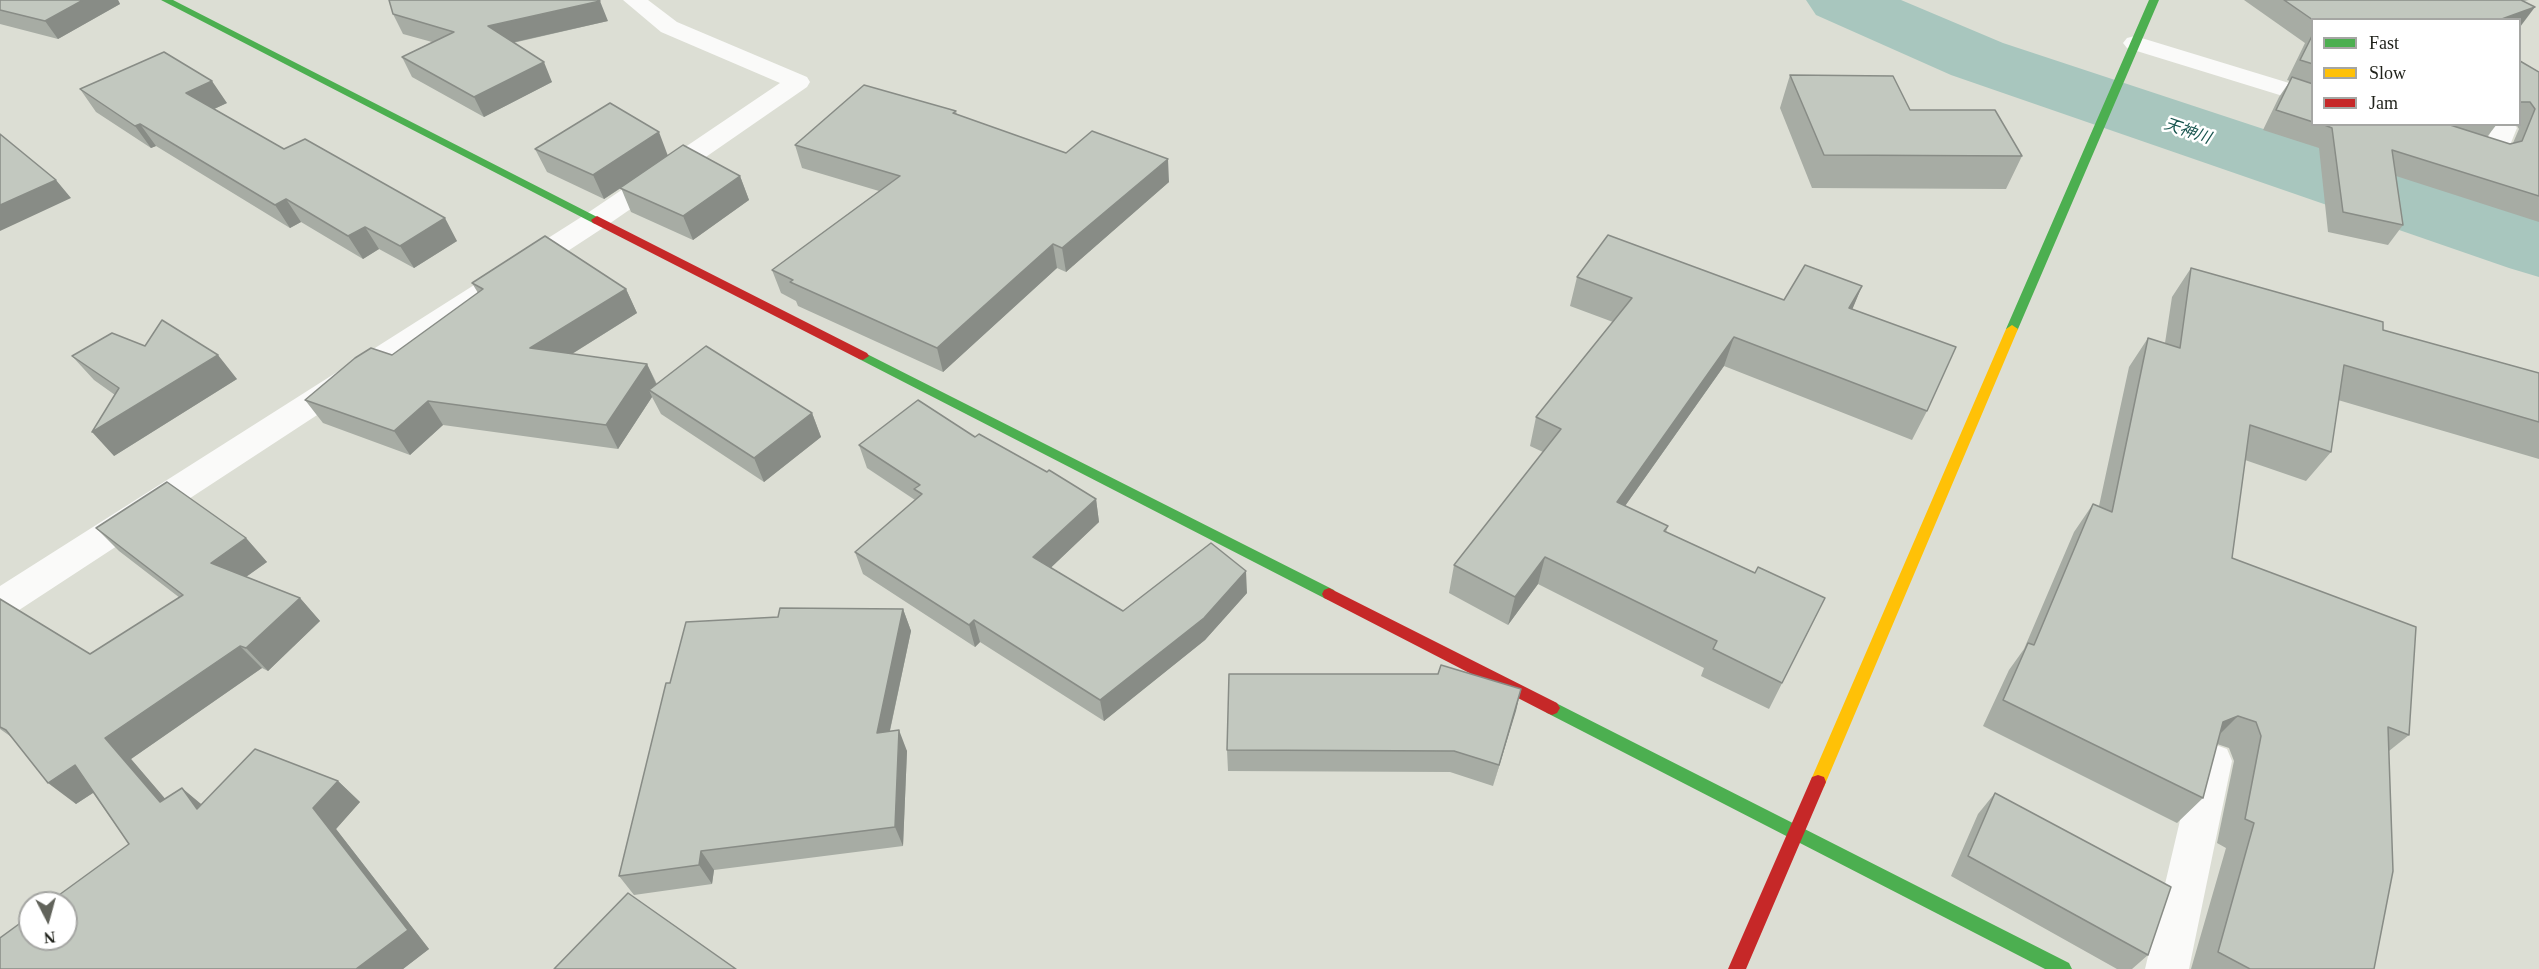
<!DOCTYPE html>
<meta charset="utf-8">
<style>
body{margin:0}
#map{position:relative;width:2539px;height:969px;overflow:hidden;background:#dcded4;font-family:Georgia,serif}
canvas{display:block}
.legend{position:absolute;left:2311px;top:18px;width:210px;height:108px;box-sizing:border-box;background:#fff;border:2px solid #a5a6a3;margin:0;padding:8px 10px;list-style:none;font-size:18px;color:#1f211a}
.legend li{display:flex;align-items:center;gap:12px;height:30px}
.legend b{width:30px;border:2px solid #a5a6a3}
.north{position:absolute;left:18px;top:891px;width:60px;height:60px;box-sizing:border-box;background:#fff;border:2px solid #a5a6a3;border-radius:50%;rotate:174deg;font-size:16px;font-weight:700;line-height:24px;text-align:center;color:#1f211a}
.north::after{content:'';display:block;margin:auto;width:21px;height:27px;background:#61635b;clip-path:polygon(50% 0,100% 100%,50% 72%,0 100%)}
</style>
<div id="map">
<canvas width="2539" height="969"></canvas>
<ul class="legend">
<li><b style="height:8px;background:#4caf50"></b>Fast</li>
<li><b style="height:8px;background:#ffc107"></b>Slow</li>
<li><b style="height:8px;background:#c62828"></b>Jam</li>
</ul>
<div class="north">N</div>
</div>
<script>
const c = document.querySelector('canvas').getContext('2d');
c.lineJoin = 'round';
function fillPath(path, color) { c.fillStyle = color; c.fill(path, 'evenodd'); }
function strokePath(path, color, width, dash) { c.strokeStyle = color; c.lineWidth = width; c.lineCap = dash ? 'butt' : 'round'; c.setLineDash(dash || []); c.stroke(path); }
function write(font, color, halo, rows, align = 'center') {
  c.font = font + ' Georgia,"Noto Sans JP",serif'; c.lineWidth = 5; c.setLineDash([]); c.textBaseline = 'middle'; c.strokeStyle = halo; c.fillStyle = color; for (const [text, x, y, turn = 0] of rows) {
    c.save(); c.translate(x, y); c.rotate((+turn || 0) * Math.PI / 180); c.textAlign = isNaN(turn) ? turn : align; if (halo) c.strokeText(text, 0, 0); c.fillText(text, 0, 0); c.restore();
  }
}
const river = new Path2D(`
 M 1806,0 L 1901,0 L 2003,43 L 2539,220 L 2539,277 L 2509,268 L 1951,75 L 1816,15 Z`);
const street = new Path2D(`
 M 623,0 L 648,0 L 677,22 L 807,77 L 810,82 L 807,87 L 606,226 L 13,614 L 0,618 L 0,586 L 586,214 L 780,83 L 661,32 Z
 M 2135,36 L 2312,90 L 2312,105 L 2127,48 L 2123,43 L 2127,38 Z
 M 2388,124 L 2428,124 L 2486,143 L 2494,124 L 2514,124 L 2517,128 L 2504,160 L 2495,162 L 2391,129 Z
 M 2213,744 L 2227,749 L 2232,761 L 2189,969 L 2145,969 L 2194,761 L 2199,749 Z`);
const fast = new Path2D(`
 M 161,0 L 173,0 L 603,220 L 597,224 L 593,223 Z
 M 2149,0 L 2159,0 L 2018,329 L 2016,332 L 2008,332 L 2006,329 Z
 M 863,352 L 1334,590 L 1336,594 L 1334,598 L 1329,600 L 1324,598 L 859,359 L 857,356 L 859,353 Z
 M 1552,701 L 2069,963 L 2072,969 L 2045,969 L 1547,713 L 1544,708 L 1547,703 Z`);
const slow = new Path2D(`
 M 2012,325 L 2018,329 L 1826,782 L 1824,787 L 1818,789 L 1812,787 L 1810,782 L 2006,329 Z`);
const jam = new Path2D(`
 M 597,216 L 867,353 L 869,356 L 863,360 L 859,359 L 593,223 L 591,220 Z
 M 1329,588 L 1557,703 L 1560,708 L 1557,713 L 1552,715 L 1547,713 L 1324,598 L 1322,594 L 1324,590 Z
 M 1818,775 L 1824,777 L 1826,782 L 1746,969 L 1728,969 L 1812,777 Z`);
const wall = new Path2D(`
 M 0,0 L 118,0 L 120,4 L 58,39 L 0,24 Z
 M 2244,0 L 2529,0 L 2524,1 L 2521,26 L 2313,20 L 2313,124 L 2497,124 L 2487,137 L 2510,144 L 2513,143 L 2519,129 L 2516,124 L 2520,124 L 2520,61 L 2539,72 L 2539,222 L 2396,176 L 2403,225 L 2388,245 L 2328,232 L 2319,148 L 2263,130 L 2279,97 L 2290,81 L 2287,80 L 2305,43 Z
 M 393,14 L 608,21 L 513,43 L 552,82 L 484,117 L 412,77 L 402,57 L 432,42 L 403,34 Z
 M 1790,75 L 1910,110 L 2022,156 L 2006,189 L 1812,188 L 1780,108 Z
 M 80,89 L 227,103 L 214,109 L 284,149 L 457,241 L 414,268 L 379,249 L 363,259 L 301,222 L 290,228 L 156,146 L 151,148 L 96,112 Z
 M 956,111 L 957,115 L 1066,153 L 1169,182 L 1066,272 L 1057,268 L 943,372 L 798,306 L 796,301 L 781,293 L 772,270 L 879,191 L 802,168 L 795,145 Z
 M 535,149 L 668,156 L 740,176 L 749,200 L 693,240 L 631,212 L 621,188 L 604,199 L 547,172 Z
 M 2191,268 L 2383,330 L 2539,373 L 2539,459 L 2338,400 L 2331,452 L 2306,481 L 2245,460 L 2232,558 L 2409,735 L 2389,751 L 2374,969 L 2191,969 L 2226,848 L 2217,843 L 2234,761 L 2229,748 L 2217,744 L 2203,798 L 2177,823 L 1983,726 L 2009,670 L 2024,649 L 2074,532 L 2093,504 L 2099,506 L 2129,367 L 2148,338 L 2165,343 L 2172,297 Z
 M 1577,277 L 1784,300 L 1862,286 L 1852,309 L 1927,411 L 1912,440 L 1724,366 L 1625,506 L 1668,526 L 1666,532 L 1755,573 L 1825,598 L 1769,709 L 1701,676 L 1704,668 L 1538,584 L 1508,625 L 1449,593 L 1454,565 L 1543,452 L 1530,446 L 1536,417 L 1613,322 L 1570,306 Z
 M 472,283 L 626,289 L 637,313 L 572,354 L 647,364 L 657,384 L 812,413 L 821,437 L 764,482 L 661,414 L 652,397 L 618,449 L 443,425 L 410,455 L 323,423 L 305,400 L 392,355 L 478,293 Z
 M 145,346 L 237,379 L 114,456 L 115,395 L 94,380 L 72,356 Z
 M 975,437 L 1047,472 L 1096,499 L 1099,522 L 1050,568 L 1123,611 L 1247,593 L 1205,640 L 1104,721 L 980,642 L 975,647 L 863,574 L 855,552 L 915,500 L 867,468 L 859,445 Z
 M 96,528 L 246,538 L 267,562 L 246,577 L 300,598 L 320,621 L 268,671 L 262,668 L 131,759 L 165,799 L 202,804 L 338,781 L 360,802 L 336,829 L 429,949 L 403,969 L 0,969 L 129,844 L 93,793 L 76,804 L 10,736 L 0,729 L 0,599 L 90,654 L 180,598 L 119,551 Z
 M 903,609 L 911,631 L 890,731 L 907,751 L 903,846 L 714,870 L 712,884 L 634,895 L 619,876 L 670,683 L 778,617 Z
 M 1521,689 L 1493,786 L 1450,772 L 1228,771 L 1227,750 Z
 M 1995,793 L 2148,955 L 2132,969 L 2117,969 L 1951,876 L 1978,814 Z`);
const shadedWall = new Path2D(`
 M 83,0 L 118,0 L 120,4 L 58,39 L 45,21 Z
 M 600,1 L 608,21 L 497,46 L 488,26 Z
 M 2535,7 L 2520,27 L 2520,20 L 2499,20 Z
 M 544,62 L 552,82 L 484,117 L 474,97 Z
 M 212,81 L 227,103 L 201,115 L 186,93 Z
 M 140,124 L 156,146 L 151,148 L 135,126 Z
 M 659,132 L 668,156 L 604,199 L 593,175 Z
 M 1168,159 L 1169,182 L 1066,272 L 1062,248 Z
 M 740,176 L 749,200 L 693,240 L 683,216 Z
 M 56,180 L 71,198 L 0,231 L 0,205 Z
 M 286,199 L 301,222 L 290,228 L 275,205 Z
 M 445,218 L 457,241 L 414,268 L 400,246 Z
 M 365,227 L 379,249 L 363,259 L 348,236 Z
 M 1053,244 L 1057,268 L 943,372 L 937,348 Z
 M 1862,286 L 1850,315 L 1849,308 Z
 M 626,289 L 637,313 L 543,372 L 530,348 Z
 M 1734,337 L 1724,366 L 1608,530 L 1617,502 Z
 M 218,355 L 237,379 L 114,456 L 92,432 Z
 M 647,364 L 658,388 L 649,390 L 652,397 L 618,449 L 606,425 Z
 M 428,401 L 443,425 L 410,455 L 394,431 Z
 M 812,413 L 821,437 L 764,482 L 754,458 Z
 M 1096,499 L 1099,522 L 1038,580 L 1033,557 Z
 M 246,538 L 267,562 L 233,586 L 211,563 Z
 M 1545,557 L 1538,584 L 1508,625 L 1515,597 Z
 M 1246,571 L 1247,593 L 1205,640 L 1104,721 L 1100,700 Z
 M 300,598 L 320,621 L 268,671 L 246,648 Z
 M 903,609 L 911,631 L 885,753 L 877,733 Z
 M 974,620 L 980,642 L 975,647 L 969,625 Z
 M 240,646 L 262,668 L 131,759 L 186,823 L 160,802 L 105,738 Z
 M 1521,689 L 1516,711 L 1493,786 L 1499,765 Z
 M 2238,716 L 2212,742 L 2223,722 Z
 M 899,730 L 907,751 L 903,846 L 895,827 Z
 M 75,765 L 102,787 L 76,804 L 48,783 Z
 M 338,781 L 360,802 L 336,829 L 429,949 L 403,969 L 356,969 L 313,808 Z
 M 182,788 L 207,809 L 197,809 Z
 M 701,851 L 714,870 L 712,884 L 699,865 Z`);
const building = new Path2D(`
 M 0,0 L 83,0 L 45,21 L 0,10 Z
 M 389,0 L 598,0 L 600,1 L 488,26 L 544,62 L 474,97 L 402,57 L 454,32 L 393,14 Z
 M 2284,0 L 2521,0 L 2535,7 L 2499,20 L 2313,20 Z
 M 2313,34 L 2313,64 L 2300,60 Z
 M 164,52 L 212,81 L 186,93 L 284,149 L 305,139 L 445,218 L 400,246 L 365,227 L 348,236 L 286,199 L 275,205 L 140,124 L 135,126 L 80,89 Z
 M 2520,61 L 2539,72 L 2539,196 L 2392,150 L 2403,225 L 2343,212 L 2332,128 L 2322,124 L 2447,124 L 2510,144 L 2522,141 L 2535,109 L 2530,102 L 2520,102 Z
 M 1790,75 L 1893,76 L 1910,110 L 1995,110 L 2022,156 L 1824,155 Z
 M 2292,77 L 2313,84 L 2313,122 L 2276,110 Z
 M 864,85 L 956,111 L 953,113 L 1066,153 L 1092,131 L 1168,159 L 1062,248 L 1053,244 L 937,348 L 790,282 L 793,280 L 772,270 L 900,176 L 795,145 Z
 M 610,103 L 659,132 L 593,175 L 535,149 Z
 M 0,134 L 56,180 L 0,205 Z
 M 683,145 L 740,176 L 683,216 L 620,188 Z
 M 1608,235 L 1784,300 L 1805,265 L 1862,286 L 1849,308 L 1956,347 L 1927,411 L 1734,337 L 1617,502 L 1668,526 L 1664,531 L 1755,573 L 1758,567 L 1825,598 L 1782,683 L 1713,649 L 1717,641 L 1545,557 L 1515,597 L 1454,565 L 1561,429 L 1536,417 L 1632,298 L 1577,277 Z
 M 545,236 L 626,289 L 530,348 L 647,364 L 606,425 L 428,401 L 394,431 L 305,400 L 355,358 L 371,348 L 392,355 L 483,289 L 472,283 Z
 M 2191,268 L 2383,322 L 2383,330 L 2539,373 L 2539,422 L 2344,365 L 2331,452 L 2250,425 L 2232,558 L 2416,627 L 2409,735 L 2388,727 L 2393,871 L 2374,969 L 2250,969 L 2218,952 L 2254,823 L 2245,819 L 2261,736 L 2256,722 L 2238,716 L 2223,722 L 2203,798 L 2003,700 L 2028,643 L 2034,645 L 2093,504 L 2112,512 L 2148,338 L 2180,348 Z
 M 162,320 L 218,355 L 92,432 L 119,388 L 72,356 L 112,333 L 145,346 Z
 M 706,346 L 812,413 L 754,458 L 649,390 Z
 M 918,400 L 975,437 L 979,434 L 1047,472 L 1049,470 L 1096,499 L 1033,557 L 1123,611 L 1211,543 L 1246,571 L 1204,618 L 1100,700 L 974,620 L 969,625 L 855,552 L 922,494 L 914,489 L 920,485 L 859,445 Z
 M 167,482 L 246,538 L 211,563 L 300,598 L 246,648 L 240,646 L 105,738 L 160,802 L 182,788 L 197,809 L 255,749 L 338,781 L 313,808 L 408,930 L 356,969 L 0,969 L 0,938 L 30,916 L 30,939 L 66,939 L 66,903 L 48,903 L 129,844 L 75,765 L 48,783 L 6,730 L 0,727 L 0,599 L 90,654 L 183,595 L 96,528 Z
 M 780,608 L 903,609 L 877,733 L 899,730 L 895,827 L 701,851 L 699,865 L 619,876 L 666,683 L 670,683 L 686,622 L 778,617 Z
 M 1441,665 L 1521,689 L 1499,765 L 1454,751 L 1227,750 L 1229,674 L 1438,674 Z
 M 1995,793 L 2171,887 L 2148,955 L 1968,856 Z
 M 628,893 L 736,969 L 554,969 Z`);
const farWaternames = [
 ["天神川",2188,130,19]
];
fillPath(river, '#a8c6be');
fillPath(street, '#fafaf9');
fillPath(fast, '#4caf50');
fillPath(slow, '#ffc107');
fillPath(jam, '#c62828');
fillPath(wall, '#a7aca4');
fillPath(shadedWall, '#888c86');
fillPath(building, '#c2c8bf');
strokePath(building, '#888c86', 1.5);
write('italic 16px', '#19554f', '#fff', farWaternames);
</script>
